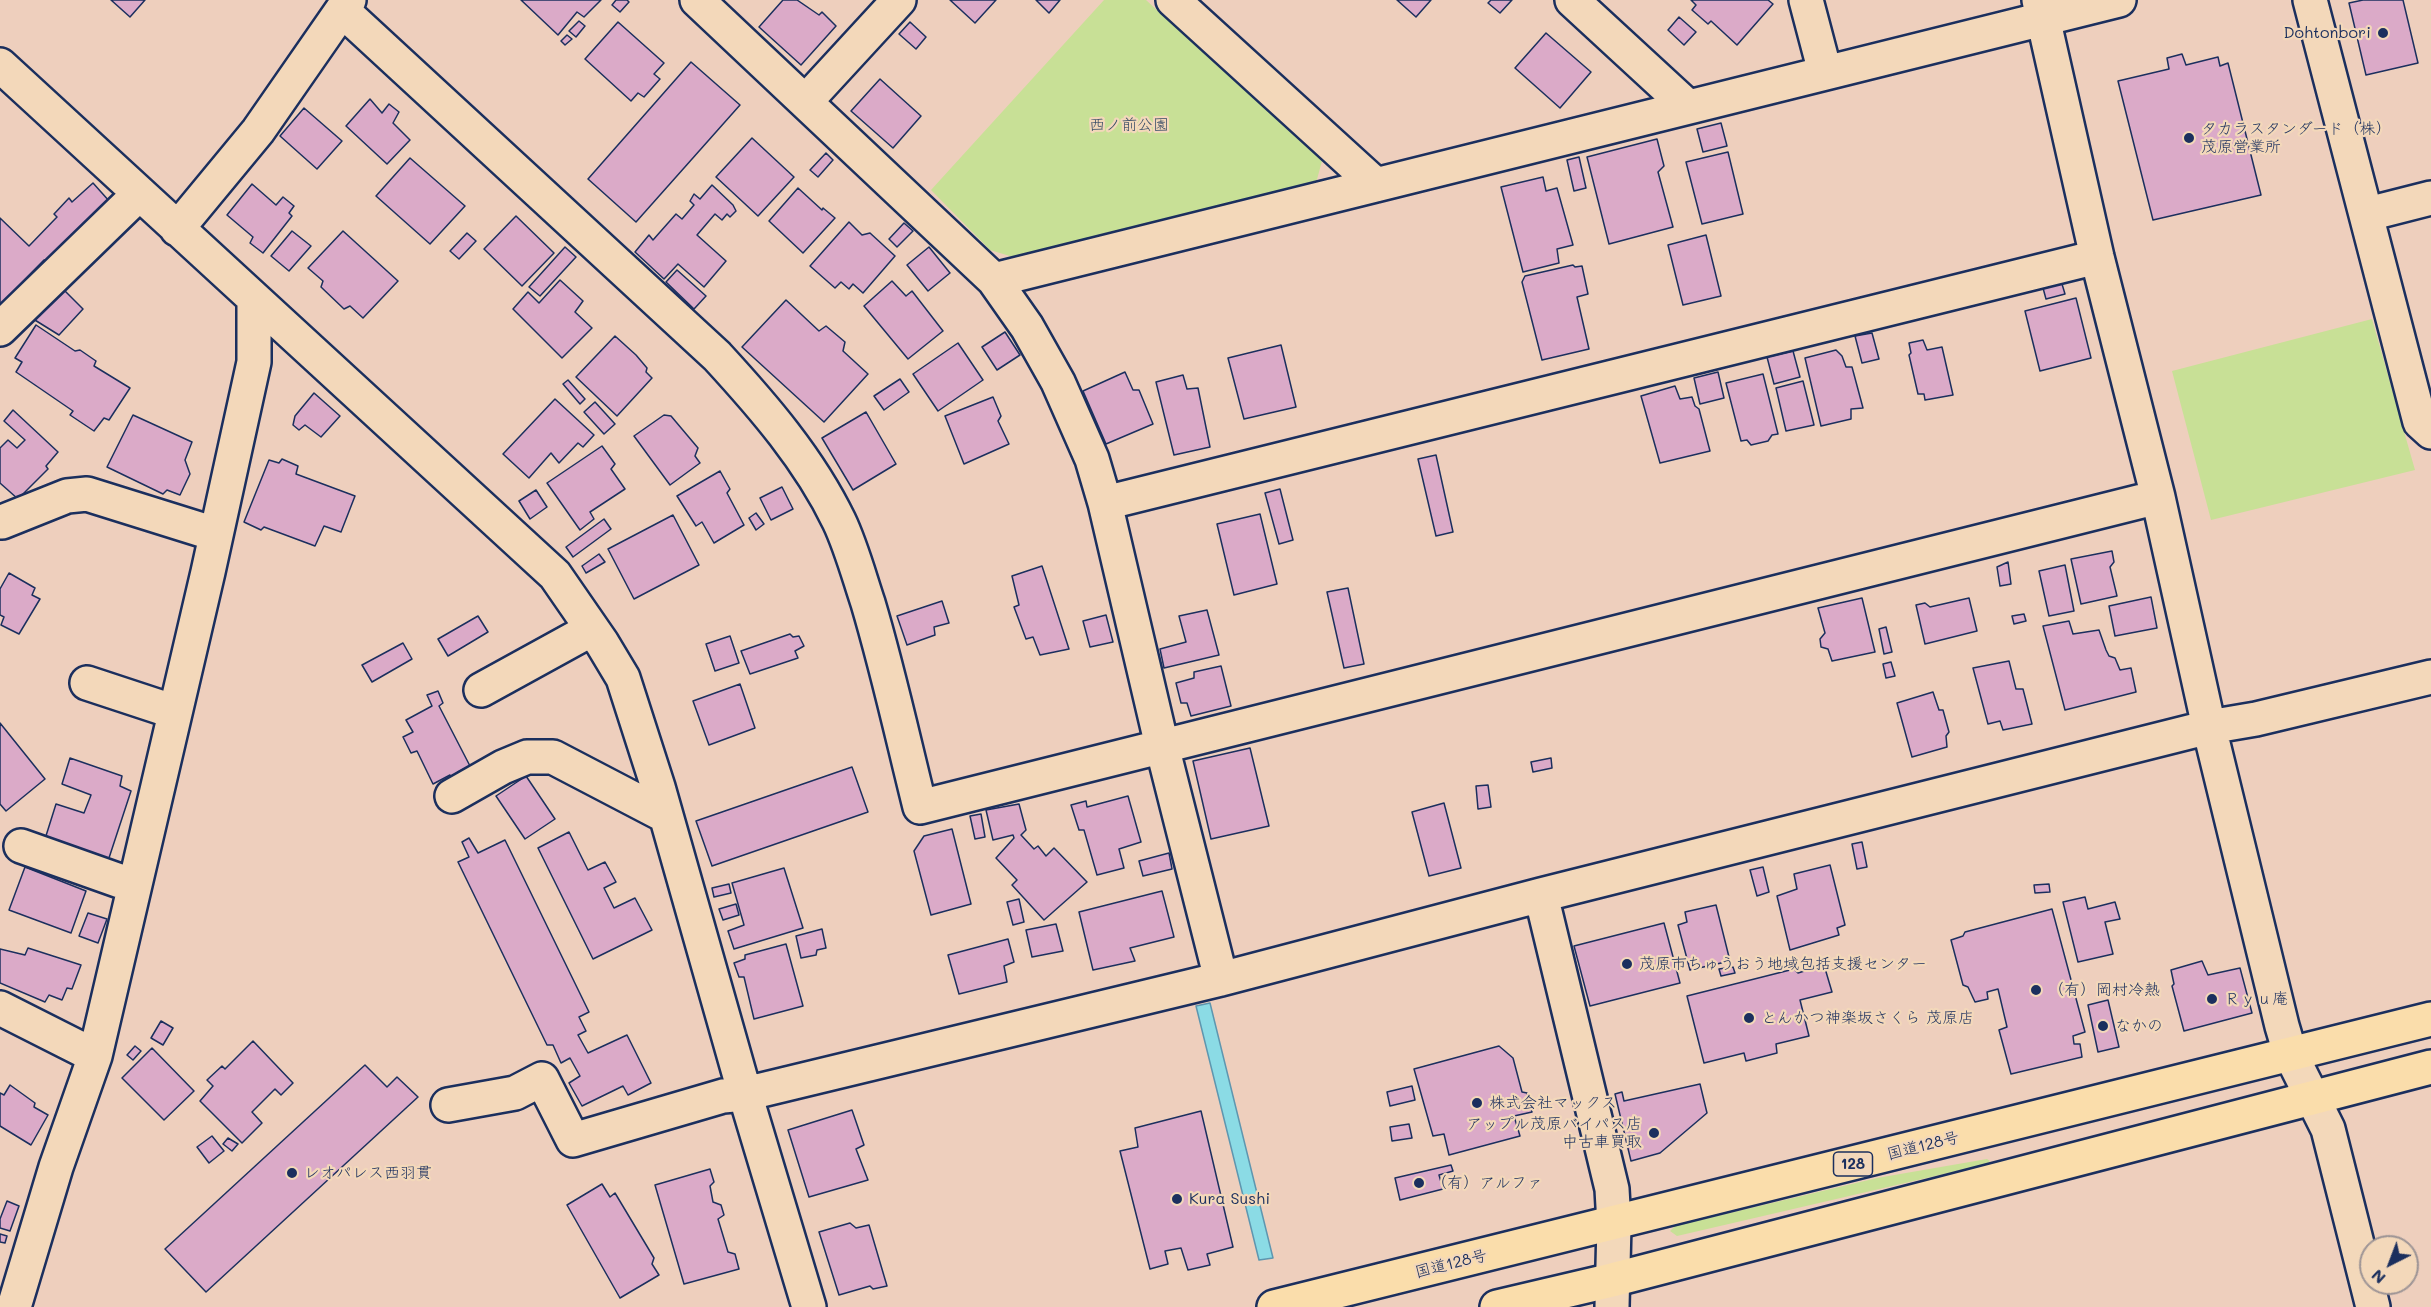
<!DOCTYPE html>
<meta charset="utf-8">
<style>
body{margin:0}
#map{position:relative;width:2431px;height:1307px;overflow:hidden;background:#eecfbd;font-family:Mali,sans-serif}
canvas{display:block}
.north{position:absolute;left:2359px;top:1235px;width:60px;height:60px;box-sizing:border-box;background:#f3d8ba;border:2px solid #9d9495;border-radius:50%;rotate:222deg;font-size:16px;font-weight:700;line-height:24px;text-align:center;color:#1b2f5e}
.north::after{content:'';display:block;margin:auto;width:21px;height:27px;background:#1b2f5e;clip-path:polygon(50% 0,100% 100%,50% 72%,0 100%)}
</style>
<div id="map">
<canvas width="2431" height="1307"></canvas>
<div class="north">N</div>
</div>
<script>
const c = document.querySelector('canvas').getContext('2d');
c.lineJoin = 'round';
function fillPath(path, color) { c.fillStyle = color; c.fill(path, 'evenodd'); }
function strokePath(path, color, width, dash) { c.strokeStyle = color; c.lineWidth = width; c.lineCap = dash ? 'butt' : 'round'; c.setLineDash(dash || []); c.stroke(path); }
function write(font, color, halo, rows, align = 'center') {
  c.font = font + ' Mali,"Klee One",sans-serif'; c.lineWidth = 4.5; c.setLineDash([]); c.textBaseline = 'middle'; c.strokeStyle = halo; c.fillStyle = color; for (const [text, x, y, turn = 0] of rows) {
    c.save(); c.translate(x, y); c.rotate((+turn || 0) * Math.PI / 180); c.textAlign = isNaN(turn) ? turn : align; if (halo) c.strokeText(text, 0, 0); c.fillText(text, 0, 0); c.restore();
  }
}
const green = new Path2D(`
 M 1104,0 L 1146,0 L 1322,161 L 1316,183 L 1024,256 L 1013,257 L 990,250 L 931,190 Z
 M 2372,319 L 2415,470 L 2211,520 L 2172,371 Z
 M 1987,1159 L 1990,1161 L 1987,1164 L 1677,1236 L 1670,1231 L 1675,1226 L 1877,1178 Z`);
const water = new Path2D(`
 M 1210,1003 L 1273,1258 L 1259,1260 L 1196,1006 Z`);
const building = new Path2D(`
 M 111,0 L 145,0 L 130,17 Z
 M 521,0 L 601,0 L 584,17 L 577,12 L 558,35 Z
 M 616,0 L 627,0 L 629,2 L 620,12 L 612,5 Z
 M 783,0 L 797,0 L 819,15 L 822,12 L 836,26 L 801,65 L 759,27 Z
 M 950,0 L 996,0 L 975,23 Z
 M 1036,0 L 1060,0 L 1049,13 Z
 M 1397,0 L 1431,0 L 1416,17 Z
 M 1491,0 L 1512,0 L 1500,13 L 1488,3 Z
 M 1691,0 L 1768,0 L 1773,4 L 1737,45 L 1711,21 L 1708,24 L 1692,10 L 1696,5 Z
 M 2363,0 L 2403,0 L 2418,63 L 2366,75 L 2349,3 Z
 M 1679,17 L 1696,32 L 1684,45 L 1668,30 Z
 M 579,21 L 585,26 L 576,37 L 569,31 Z
 M 618,22 L 664,63 L 654,74 L 660,79 L 644,97 L 638,93 L 631,101 L 585,59 Z
 M 910,22 L 926,37 L 916,49 L 899,34 Z
 M 1546,33 L 1591,72 L 1560,108 L 1515,68 Z
 M 567,35 L 572,39 L 565,45 L 561,41 Z
 M 2182,54 L 2186,65 L 2218,57 L 2220,66 L 2228,63 L 2261,195 L 2153,220 L 2118,81 L 2169,69 L 2167,58 Z
 M 691,62 L 740,105 L 636,222 L 588,179 Z
 M 880,79 L 921,116 L 893,148 L 851,111 Z
 M 370,99 L 382,113 L 389,104 L 399,112 L 393,123 L 410,140 L 387,164 L 346,126 Z
 M 304,108 L 342,141 L 317,169 L 280,136 Z
 M 1721,123 L 1727,146 L 1703,152 L 1697,129 Z
 M 752,138 L 794,177 L 758,216 L 716,177 Z
 M 1657,139 L 1664,166 L 1658,172 L 1673,227 L 1609,244 L 1587,157 Z
 M 1728,152 L 1743,214 L 1702,224 L 1686,162 Z
 M 826,153 L 833,160 L 818,177 L 810,170 Z
 M 1579,157 L 1586,188 L 1574,191 L 1567,160 Z
 M 410,158 L 465,206 L 430,244 L 376,196 Z
 M 1543,177 L 1546,191 L 1557,188 L 1573,245 L 1557,249 L 1559,263 L 1523,272 L 1501,187 Z
 M 93,183 L 110,202 L 51,260 L 44,260 L 0,305 L 0,218 L 29,246 L 57,217 L 54,214 L 69,198 L 72,202 Z
 M 252,184 L 276,205 L 283,197 L 294,206 L 289,213 L 292,216 L 263,253 L 250,243 L 253,237 L 227,215 Z
 M 712,185 L 733,205 L 736,211 L 730,217 L 727,214 L 722,220 L 715,214 L 697,235 L 726,261 L 704,287 L 678,264 L 664,279 L 635,252 L 649,235 L 653,240 L 676,214 L 682,219 L 694,205 L 690,201 L 694,194 L 700,199 Z
 M 798,188 L 822,210 L 823,208 L 835,218 L 803,253 L 769,221 Z
 M 516,216 L 554,253 L 522,286 L 484,249 Z
 M 849,222 L 862,235 L 870,233 L 895,256 L 863,293 L 853,284 L 849,289 L 841,282 L 835,288 L 810,266 Z
 M 904,223 L 913,231 L 897,247 L 889,239 Z
 M 292,231 L 311,246 L 289,271 L 271,256 Z
 M 343,231 L 398,281 L 363,318 L 350,306 L 344,309 L 321,287 L 323,281 L 308,268 Z
 M 467,233 L 476,241 L 459,259 L 450,251 Z
 M 1706,235 L 1721,296 L 1683,305 L 1668,245 Z
 M 565,247 L 576,257 L 540,296 L 529,287 Z
 M 929,247 L 950,273 L 928,291 L 907,265 Z
 M 1573,265 L 1575,267 L 1582,266 L 1588,294 L 1577,297 L 1589,349 L 1542,360 L 1522,282 L 1525,276 Z
 M 677,270 L 706,296 L 694,309 L 666,282 Z
 M 560,280 L 583,301 L 575,312 L 592,328 L 562,358 L 513,309 L 528,292 L 539,303 Z
 M 892,281 L 906,296 L 912,291 L 943,331 L 908,359 L 864,306 Z
 M 2062,284 L 2065,294 L 2046,299 L 2043,288 Z
 M 60,286 L 83,309 L 59,335 L 30,317 Z
 M 2076,298 L 2091,358 L 2040,371 L 2025,311 Z
 M 786,300 L 819,331 L 826,326 L 845,342 L 843,351 L 868,374 L 824,422 L 742,347 Z
 M 36,325 L 75,351 L 80,350 L 96,361 L 94,366 L 130,388 L 109,420 L 104,418 L 94,431 L 70,415 L 73,411 L 16,372 L 22,362 L 15,358 Z
 M 1005,332 L 1020,355 L 997,370 L 982,347 Z
 M 1872,333 L 1879,359 L 1862,363 L 1855,336 Z
 M 615,336 L 636,355 L 647,368 L 646,372 L 652,378 L 617,416 L 576,377 Z
 M 1923,340 L 1927,350 L 1942,347 L 1953,395 L 1925,400 L 1924,394 L 1918,394 L 1909,355 L 1911,353 L 1909,343 Z
 M 958,343 L 983,380 L 938,411 L 913,374 Z
 M 1281,345 L 1296,407 L 1244,419 L 1228,358 Z
 M 1836,350 L 1842,356 L 1846,367 L 1852,367 L 1863,408 L 1851,409 L 1851,419 L 1821,426 L 1805,358 Z
 M 1793,351 L 1800,377 L 1774,384 L 1767,357 Z
 M 1125,372 L 1133,390 L 1139,390 L 1153,424 L 1106,444 L 1083,391 Z
 M 1718,372 L 1724,398 L 1700,404 L 1694,378 Z
 M 1763,374 L 1778,434 L 1772,435 L 1768,441 L 1751,445 L 1747,440 L 1741,441 L 1726,383 Z
 M 1183,375 L 1187,389 L 1198,388 L 1210,447 L 1174,455 L 1156,382 Z
 M 900,379 L 909,392 L 884,410 L 874,396 Z
 M 568,380 L 585,399 L 580,404 L 563,384 Z
 M 1803,381 L 1814,425 L 1786,431 L 1776,388 Z
 M 1675,386 L 1680,399 L 1692,397 L 1695,406 L 1699,409 L 1710,451 L 1660,463 L 1641,396 Z
 M 314,393 L 340,416 L 321,437 L 305,425 L 299,430 L 293,425 L 295,416 Z
 M 993,397 L 1001,416 L 998,421 L 1009,444 L 964,464 L 945,416 Z
 M 555,399 L 594,435 L 583,447 L 578,443 L 559,463 L 551,453 L 529,478 L 503,454 Z
 M 595,402 L 615,424 L 604,434 L 584,412 Z
 M 13,410 L 58,452 L 46,466 L 48,469 L 18,499 L 0,483 L 0,448 L 8,440 L 17,448 L 25,440 L 4,421 Z
 M 866,412 L 896,464 L 853,490 L 822,438 Z
 M 133,415 L 192,442 L 185,460 L 190,474 L 180,495 L 167,490 L 163,494 L 107,467 Z
 M 664,415 L 671,416 L 698,448 L 695,456 L 700,463 L 670,485 L 634,436 Z
 M 602,446 L 615,464 L 611,469 L 625,489 L 590,512 L 594,519 L 580,530 L 547,483 Z
 M 1436,455 L 1453,532 L 1436,536 L 1418,459 Z
 M 282,459 L 298,466 L 296,474 L 355,496 L 341,532 L 324,526 L 315,546 L 264,527 L 261,530 L 244,522 L 269,460 L 279,463 Z
 M 720,471 L 730,489 L 727,493 L 744,525 L 714,543 L 702,522 L 696,526 L 677,496 Z
 M 782,487 L 793,509 L 771,520 L 760,498 Z
 M 1280,489 L 1293,540 L 1279,544 L 1265,493 Z
 M 536,490 L 547,507 L 530,519 L 519,501 Z
 M 756,513 L 764,524 L 756,530 L 749,518 Z
 M 1260,514 L 1277,584 L 1234,595 L 1217,524 Z
 M 673,515 L 699,565 L 634,599 L 608,549 Z
 M 604,519 L 611,529 L 573,557 L 566,547 Z
 M 2112,551 L 2114,562 L 2110,567 L 2117,596 L 2081,604 L 2071,559 Z
 M 599,554 L 605,562 L 586,573 L 582,566 Z
 M 2008,562 L 2011,584 L 2000,586 L 1997,567 Z
 M 2065,565 L 2074,611 L 2049,616 L 2039,571 Z
 M 1042,566 L 1069,649 L 1040,655 L 1033,637 L 1026,639 L 1014,607 L 1019,605 L 1012,576 Z
 M 9,573 L 35,588 L 32,595 L 40,599 L 19,634 L 1,625 L 4,617 L 0,615 L 0,589 Z
 M 1348,588 L 1364,664 L 1344,668 L 1327,592 Z
 M 2151,597 L 2157,628 L 2115,636 L 2109,606 Z
 M 1862,598 L 1875,652 L 1832,661 L 1828,649 L 1821,647 L 1820,639 L 1825,633 L 1818,608 Z
 M 1969,598 L 1977,631 L 1925,644 L 1916,605 L 1925,603 L 1930,607 Z
 M 942,601 L 949,623 L 934,627 L 935,635 L 907,645 L 897,616 Z
 M 1207,610 L 1219,655 L 1164,668 L 1160,649 L 1186,642 L 1179,616 Z
 M 2024,614 L 2026,621 L 2014,624 L 2012,616 Z
 M 1106,615 L 1113,642 L 1090,647 L 1083,621 Z
 M 478,616 L 488,632 L 448,656 L 438,639 Z
 M 2069,621 L 2073,634 L 2099,630 L 2106,650 L 2109,656 L 2115,658 L 2120,670 L 2131,668 L 2136,692 L 2065,710 L 2043,626 Z
 M 1886,627 L 1892,652 L 1884,654 L 1879,629 Z
 M 790,634 L 793,637 L 799,636 L 804,646 L 795,651 L 798,658 L 750,674 L 741,651 Z
 M 730,636 L 739,663 L 715,671 L 706,644 Z
 M 403,643 L 412,659 L 372,682 L 362,665 Z
 M 2009,661 L 2016,689 L 2023,689 L 2032,724 L 2003,730 L 2000,721 L 1988,724 L 1973,668 Z
 M 1891,662 L 1895,676 L 1886,678 L 1883,664 Z
 M 1221,666 L 1231,706 L 1191,716 L 1187,703 L 1181,703 L 1176,683 L 1194,678 L 1194,672 Z
 M 740,684 L 755,728 L 709,745 L 693,701 Z
 M 438,691 L 443,703 L 439,706 L 470,766 L 458,772 L 461,780 L 454,783 L 450,775 L 433,784 L 417,751 L 411,753 L 403,737 L 413,732 L 406,720 L 432,706 L 427,695 Z
 M 1933,692 L 1939,710 L 1943,710 L 1949,732 L 1946,736 L 1947,747 L 1912,757 L 1897,703 Z
 M 0,723 L 45,779 L 6,811 L 0,804 Z
 M 1250,748 L 1269,826 L 1211,839 L 1193,761 Z
 M 70,758 L 122,776 L 120,786 L 131,791 L 108,861 L 45,839 L 56,804 L 84,813 L 91,795 L 62,784 Z
 M 1551,758 L 1552,768 L 1533,772 L 1531,762 Z
 M 852,767 L 868,812 L 712,866 L 696,821 Z
 M 526,776 L 555,819 L 525,839 L 496,796 Z
 M 1488,785 L 1491,807 L 1478,809 L 1476,786 Z
 M 1128,796 L 1141,842 L 1119,849 L 1124,868 L 1097,875 L 1084,830 L 1079,830 L 1071,805 L 1086,801 L 1087,807 Z
 M 1444,803 L 1461,868 L 1429,876 L 1412,812 Z
 M 1019,804 L 1026,830 L 1021,835 L 1034,849 L 1038,846 L 1046,856 L 1054,848 L 1087,882 L 1044,920 L 1012,885 L 1017,880 L 996,858 L 1014,838 L 1013,835 L 993,840 L 986,810 Z
 M 981,814 L 985,837 L 975,839 L 970,816 Z
 M 952,829 L 971,904 L 931,915 L 914,851 L 924,836 Z
 M 569,832 L 588,870 L 605,862 L 616,882 L 604,888 L 614,908 L 635,898 L 652,930 L 593,959 L 538,848 Z
 M 469,838 L 478,853 L 505,840 L 589,1012 L 579,1017 L 586,1031 L 578,1035 L 588,1053 L 627,1035 L 651,1083 L 628,1095 L 623,1086 L 582,1106 L 569,1083 L 580,1076 L 570,1058 L 561,1063 L 553,1045 L 547,1045 L 458,862 L 469,857 L 462,842 Z
 M 1862,842 L 1867,867 L 1857,869 L 1852,844 Z
 M 1169,853 L 1172,869 L 1143,876 L 1139,861 Z
 M 1830,865 L 1845,925 L 1837,928 L 1839,935 L 1790,950 L 1777,896 L 1797,889 L 1794,874 Z
 M 25,867 L 86,891 L 71,933 L 9,910 Z
 M 1763,867 L 1769,892 L 1757,896 L 1750,870 Z
 M 784,868 L 803,928 L 734,949 L 728,931 L 744,925 L 732,883 Z
 M 729,884 L 731,893 L 714,897 L 712,888 Z
 M 2049,884 L 2050,892 L 2035,893 L 2034,885 Z
 M 1162,891 L 1174,937 L 1130,948 L 1135,961 L 1093,970 L 1079,912 Z
 M 2085,897 L 2088,909 L 2115,902 L 2120,919 L 2105,922 L 2113,954 L 2078,962 L 2063,902 Z
 M 1019,899 L 1024,922 L 1013,925 L 1007,902 Z
 M 736,904 L 739,915 L 723,920 L 719,909 Z
 M 1716,905 L 1730,961 L 1690,970 L 1678,925 L 1687,922 L 1685,912 Z
 M 2052,909 L 2085,1032 L 2073,1036 L 2074,1044 L 2080,1044 L 2082,1057 L 2011,1074 L 1999,1030 L 2007,1027 L 1998,989 L 1987,992 L 1988,999 L 1975,1002 L 1968,987 L 1963,985 L 1951,940 L 1963,936 L 1965,932 Z
 M 88,913 L 107,919 L 98,943 L 79,936 Z
 M 1664,923 L 1680,983 L 1590,1006 L 1574,946 Z
 M 1056,924 L 1063,951 L 1032,957 L 1026,930 Z
 M 822,929 L 826,948 L 817,950 L 816,955 L 801,958 L 796,936 Z
 M 1008,939 L 1014,962 L 1004,966 L 1007,982 L 959,994 L 948,955 Z
 M 786,944 L 803,1006 L 754,1019 L 744,977 L 739,977 L 734,963 L 745,959 L 745,955 Z
 M 28,948 L 81,965 L 72,989 L 67,988 L 62,1000 L 49,995 L 45,1002 L 0,983 L 0,949 L 25,955 Z
 M 2202,961 L 2208,975 L 2240,968 L 2252,1013 L 2184,1031 L 2172,986 L 2174,984 L 2171,970 Z
 M 1824,965 L 1832,992 L 1800,1000 L 1809,1036 L 1776,1044 L 1777,1053 L 1746,1061 L 1744,1053 L 1704,1063 L 1687,996 L 1794,969 L 1798,973 Z
 M 1733,967 L 1735,973 L 1721,976 L 1719,969 Z
 M 2108,1000 L 2119,1047 L 2098,1052 L 2088,1005 Z
 M 161,1021 L 173,1028 L 163,1045 L 151,1038 Z
 M 253,1041 L 293,1083 L 281,1095 L 275,1089 L 252,1112 L 262,1123 L 242,1143 L 200,1101 L 213,1086 L 207,1080 L 222,1066 L 225,1069 Z
 M 135,1046 L 141,1051 L 133,1060 L 127,1055 Z
 M 1499,1046 L 1513,1058 L 1522,1092 L 1527,1093 L 1532,1112 L 1514,1116 L 1520,1136 L 1449,1155 L 1444,1134 L 1433,1136 L 1414,1069 Z
 M 152,1048 L 194,1091 L 164,1120 L 122,1078 Z
 M 365,1065 L 387,1087 L 397,1077 L 418,1097 L 206,1292 L 165,1249 Z
 M 1700,1084 L 1707,1113 L 1660,1153 L 1631,1161 L 1615,1094 L 1622,1092 L 1624,1101 Z
 M 10,1085 L 35,1103 L 34,1107 L 48,1115 L 31,1145 L 0,1126 L 0,1093 L 4,1095 Z
 M 1412,1086 L 1415,1100 L 1390,1106 L 1387,1092 Z
 M 852,1110 L 864,1145 L 856,1149 L 868,1180 L 809,1197 L 788,1130 Z
 M 1201,1111 L 1233,1247 L 1207,1254 L 1210,1265 L 1188,1270 L 1181,1248 L 1165,1251 L 1168,1264 L 1150,1269 L 1120,1151 L 1138,1147 L 1135,1128 Z
 M 1409,1124 L 1412,1138 L 1392,1141 L 1390,1127 Z
 M 212,1136 L 224,1151 L 209,1163 L 197,1147 Z
 M 228,1138 L 238,1144 L 232,1151 L 223,1144 Z
 M 1451,1165 L 1453,1171 L 1439,1175 L 1443,1189 L 1400,1200 L 1395,1178 Z
 M 710,1169 L 714,1182 L 710,1186 L 713,1202 L 721,1205 L 724,1215 L 718,1219 L 728,1252 L 735,1254 L 739,1269 L 684,1284 L 655,1185 Z
 M 602,1184 L 610,1197 L 615,1193 L 654,1258 L 652,1264 L 659,1275 L 620,1298 L 567,1205 Z
 M 7,1201 L 19,1206 L 10,1231 L 0,1228 L 0,1219 Z
 M 850,1223 L 856,1228 L 869,1225 L 887,1286 L 873,1289 L 870,1286 L 839,1295 L 819,1232 Z
 M 0,1234 L 7,1236 L 5,1243 L 0,1242 Z`);
const minor = new Path2D(`
 M 697,0 L 994,280 L 1027,327 L 1058,382 L 1092,459 L 1105,503 L 1162,746 L 1221,979
 M 1173,0 L 1376,185
 M 1572,0 L 1687,106
 M 1806,0 L 1825,72
 M 2039,0 L 2097,257 L 2158,497 L 2209,727 L 2282,1026 L 2290,1053 L 2328,1129 L 2373,1307
 M 2310,0 L 2420,422 L 2431,432
 M 343,11 L 717,356 C 763,406 809,459 839,521 C 851,546 859,576 868,603 C 888,670 903,739 920,807 L 2158,497
 M 0,65 L 555,575 L 602,643 L 623,678 L 658,787 L 745,1094 L 809,1307
 M 806,101 L 899,0
 M 2368,214 L 2431,198
 M 177,229 L 258,131 L 349,0
 M 994,280 L 2119,0
 M 0,329 L 139,194
 M 1105,503 L 2097,257
 M 2,522 L 67,496 L 87,494 L 215,534
 M 87,683 L 175,712
 M 481,690 L 592,629
 M 452,796 L 503,767 L 527,757 L 553,757 L 666,816
 M 21,846 L 134,886
 M 1541,895 L 1612,1189 L 1614,1224 L 1612,1307
 M 0,1008 L 95,1056
 M 448,1105 L 515,1093 L 542,1079 L 573,1140 L 723,1096 L 745,1094 L 1221,979 L 1541,895 L 2209,727 L 2256,719 L 2431,677
 M 14,1307 L 56,1167 L 95,1056 L 208,572 L 254,362 L 254,300`);
const highway = new Path2D(`
 M 1274,1307 L 2431,1019
 M 1497,1307 L 1612,1280 L 2431,1067`);
const markers = [
 [2383,33,6,"#1b2f5e"],
 [2189,138,6,"#1b2f5e"],
 [1627,964,6,"#1b2f5e"],
 [2036,990,6,"#1b2f5e"],
 [2212,999,6,"#1b2f5e"],
 [1749,1018,6,"#1b2f5e"],
 [2103,1026,6,"#1b2f5e"],
 [1477,1103,6,"#1b2f5e"],
 [1654,1133,6,"#1b2f5e"],
 [292,1173,6,"#1b2f5e"],
 [1419,1183,6,"#1b2f5e"],
 [1177,1199,6,"#1b2f5e"]
];
const shields = [
 [1853,1164,39]
];
const shieldNames = [
 ["128",1853,1164]
];
const poiNames = [
 ["Dohtonbori",2371,33,"right"],
 ["タカラスタンダード（株）",2201,129],
 ["茂原営業所",2201,147],
 ["茂原市ちゅうおう地域包括支援センター",1639,964],
 ["（有）岡村冷熱",2048,990],
 ["Ｒｙｕ庵",2224,999],
 ["とんかつ神楽坂さくら 茂原店",1761,1018],
 ["なかの",2115,1026],
 ["株式会社マックス",1489,1103],
 ["アップル茂原バイパス店",1642,1124,"right"],
 ["中古車買取",1642,1142,"right"],
 ["レオパレス西羽貫",304,1173],
 ["（有）アルファ",1431,1183],
 ["Kura Sushi",1189,1199]
];
const parkNames = [
 ["西ノ前公園",1129,125]
];
const streetNames = [
 ["国道128号",1923,1146,-14],
 ["国道128号",1451,1264,-14]
];
fillPath(green, '#c8e096');
fillPath(water, '#8bdbe5');
strokePath(water, '#5e96af', 1.5);
fillPath(building, '#dbaac8');
strokePath(building, '#1b2f5e', 1.5);
strokePath(minor, '#1b2f5e', 38);
strokePath(highway, '#1b2f5e', 38);
strokePath(minor, '#f3d8ba', 33);
strokePath(highway, '#faddab', 33);
for (const [x, y, r, color] of markers) { const dot = new Path2D(); dot.arc(x, y, r, 0, 2 * Math.PI); c.fillStyle = color; c.fill(dot); strokePath(dot, '#f3d8ba', 2); }
for (const [x, y, w] of shields) { const box = new Path2D(); box.roundRect(x - w / 2, y - 12, w, 24, 4.5); c.fillStyle = '#f3d8ba'; c.fill(box); strokePath(box, '#1b2f5e', 1.5); }
write('bold 15px', '#1b2f5e', null, shieldNames);
write('16px', '#1b2f5e', '#f3d8ba', poiNames, 'left');
write('16px', '#354a66', '#f3d8ba', parkNames);
write('16px', '#1b2f5e', '#f3d8ba', streetNames);
</script>
